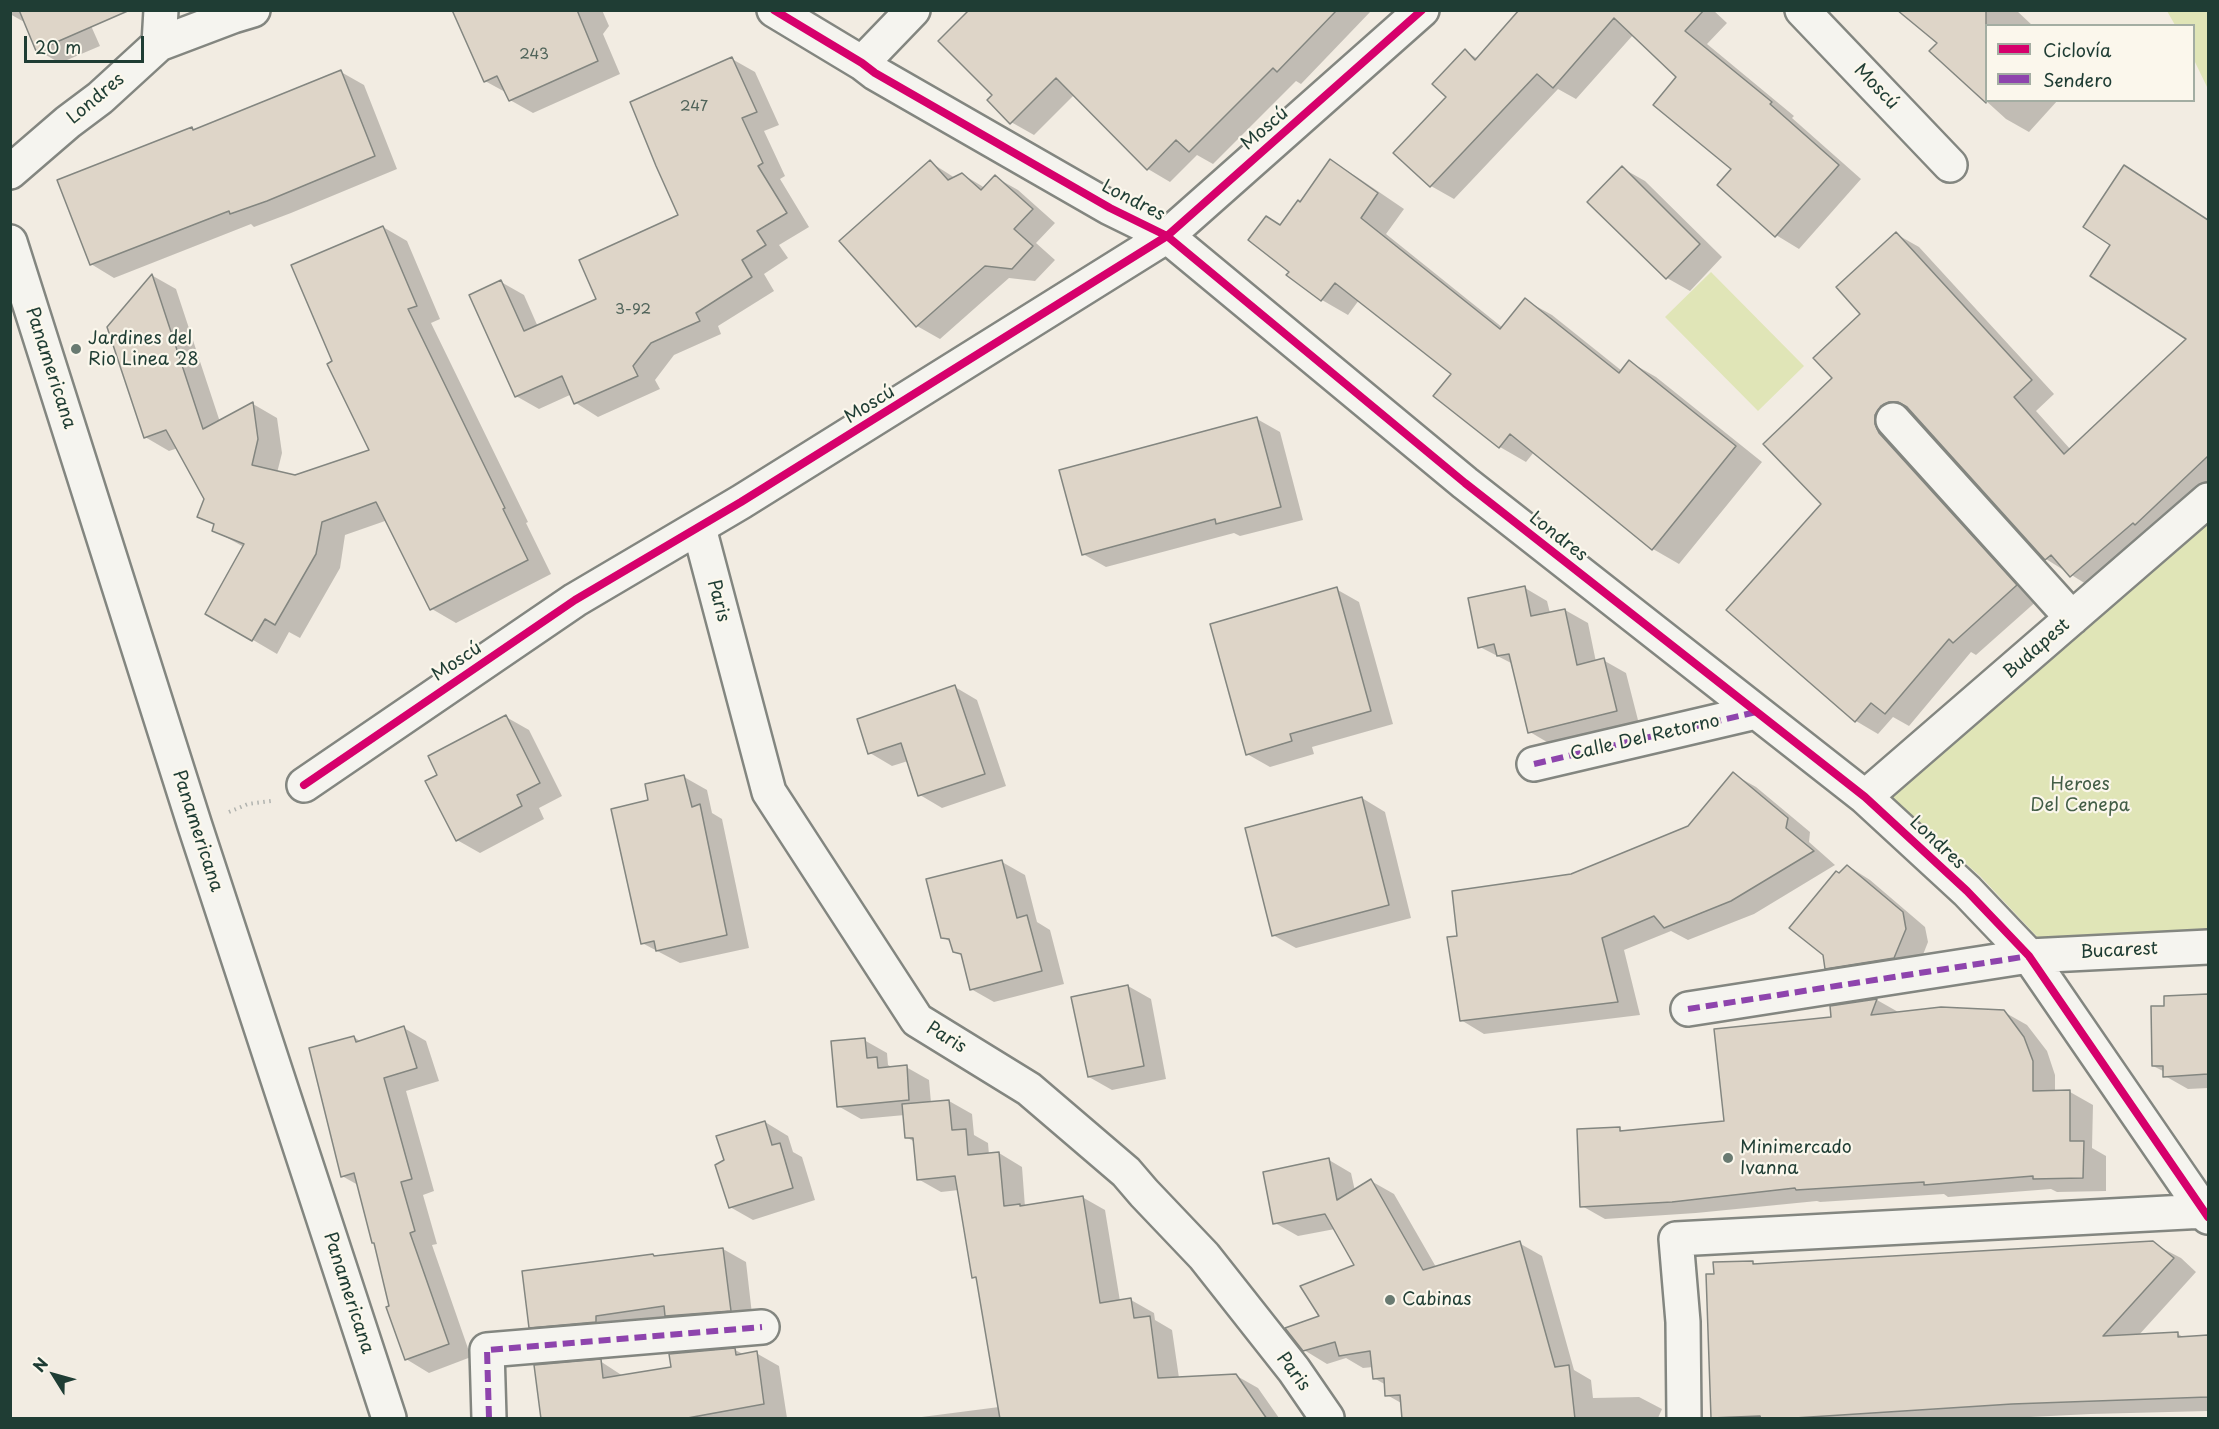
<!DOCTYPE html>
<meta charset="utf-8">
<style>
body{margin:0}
#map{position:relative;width:2219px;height:1429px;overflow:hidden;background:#f2ece2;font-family:"Playpen Sans",sans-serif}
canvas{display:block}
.frame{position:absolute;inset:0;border:12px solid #1f3d34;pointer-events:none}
.legend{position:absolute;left:1985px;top:24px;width:210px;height:78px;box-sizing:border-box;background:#fbf7ec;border:2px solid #a3ada2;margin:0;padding:8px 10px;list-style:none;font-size:18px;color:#1f3d34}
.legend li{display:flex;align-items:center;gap:12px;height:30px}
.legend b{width:30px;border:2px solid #a3ada2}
.north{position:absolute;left:24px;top:1345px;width:60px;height:60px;-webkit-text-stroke:4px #fbf7ec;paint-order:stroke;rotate:307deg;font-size:16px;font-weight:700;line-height:24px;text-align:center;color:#1f3d34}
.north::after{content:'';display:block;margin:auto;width:21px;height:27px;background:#1f3d34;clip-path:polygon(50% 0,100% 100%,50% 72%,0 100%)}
.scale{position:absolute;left:24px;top:36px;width:120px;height:27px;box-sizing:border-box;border:3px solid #1f3d34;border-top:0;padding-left:8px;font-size:18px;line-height:21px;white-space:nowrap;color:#1f3d34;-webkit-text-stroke:4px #fbf7ec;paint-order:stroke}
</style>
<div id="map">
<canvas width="2219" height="1429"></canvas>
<div class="frame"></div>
<ul class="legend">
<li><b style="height:8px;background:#d6006c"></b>Ciclovía</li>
<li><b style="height:8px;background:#8e44ad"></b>Sendero</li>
</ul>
<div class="north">N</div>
<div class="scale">20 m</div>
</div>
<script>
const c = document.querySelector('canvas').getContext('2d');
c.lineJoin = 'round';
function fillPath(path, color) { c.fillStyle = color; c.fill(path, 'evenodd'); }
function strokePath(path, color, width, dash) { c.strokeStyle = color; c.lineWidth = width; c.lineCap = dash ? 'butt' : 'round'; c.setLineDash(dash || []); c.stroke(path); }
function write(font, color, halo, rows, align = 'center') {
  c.font = font + ' "Playpen Sans",sans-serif'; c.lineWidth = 4.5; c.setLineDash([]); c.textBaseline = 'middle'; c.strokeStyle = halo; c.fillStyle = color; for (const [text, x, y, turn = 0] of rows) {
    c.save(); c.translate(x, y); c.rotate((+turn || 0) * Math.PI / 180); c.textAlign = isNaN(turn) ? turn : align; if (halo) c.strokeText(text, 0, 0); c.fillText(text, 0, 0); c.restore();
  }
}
const green = new Path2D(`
 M 2167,11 L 2208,11 L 2208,89 L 2194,60 L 2194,26 L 2175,25 Z
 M 1711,272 L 1804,366 L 1758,411 L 1665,317 Z
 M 2208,509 L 2208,933 L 2042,942 L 1980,876 L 1885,793 Z`);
const shadow = new Path2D(`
 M 10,10 L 84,10 L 100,46 L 60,63 L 37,50 L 26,23 L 10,14 Z
 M 454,10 L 602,10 L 609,26 L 603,34 L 620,74 L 533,113 L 510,100 L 507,93 L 485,81 Z
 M 1199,10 L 1372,10 L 1301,84 L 1296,81 L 1213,164 L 1197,155 L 1170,182 L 1148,169 L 1074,95 L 1034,135 L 1011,122 L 989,100 Z
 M 1521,10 L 1713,10 L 1727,23 L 1707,44 L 1794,116 L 1792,118 L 1861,179 L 1799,249 L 1776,235 L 1678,77 L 1633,35 L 1576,99 L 1558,89 L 1454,199 L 1431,186 L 1396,153 L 1448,97 L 1465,51 L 1478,59 Z
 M 1899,10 L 2016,10 L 2033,26 L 1986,26 L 1986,100 L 2058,100 L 2029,132 L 2006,119 L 1931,51 L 1939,43 Z
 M 732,59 L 755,72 L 779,125 L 764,131 L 785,176 L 780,179 L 809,227 L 779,245 L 788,258 L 764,274 L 774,291 L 718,326 L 721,334 L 674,355 L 655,380 L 660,389 L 598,417 L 576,403 L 572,394 L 539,409 L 516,396 L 501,282 L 524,295 L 538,327 L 598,300 L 680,216 Z
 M 341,72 L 364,85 L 397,169 L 291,213 L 254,227 L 251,224 L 114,278 L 91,264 L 192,129 L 195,131 Z
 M 1331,161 L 1357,177 L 1404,209 L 1386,234 L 1503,328 L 1525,300 L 1552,315 L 1622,371 L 1630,362 L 1656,377 L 1762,462 L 1679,564 L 1653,549 L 1534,452 L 1526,462 L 1500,447 L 1453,374 L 1359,300 L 1348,315 L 1322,300 L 1291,271 L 1281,226 L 1301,204 Z
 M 930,162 L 955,178 L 962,174 L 985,188 L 995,177 L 1018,190 L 1055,223 L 1036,243 L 1055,260 L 1035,281 L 1009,278 L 940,339 L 917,326 L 842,241 Z
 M 2125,167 L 2208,220 L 2208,490 L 2094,589 L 2046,559 L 1915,414 L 1904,418 L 2039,599 L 1976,655 L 1971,652 L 1909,726 L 1893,717 L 1878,734 L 1856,721 L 1728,610 L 1823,504 L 1834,378 L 1896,234 L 1919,247 L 2054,394 L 2036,411 L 2071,450 L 2189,339 L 2112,244 Z
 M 1622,168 L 1645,181 L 1722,257 L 1690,291 L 1667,278 Z
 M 383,227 L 407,241 L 440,319 L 431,323 L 528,522 L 526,523 L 551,574 L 456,623 L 432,609 L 385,521 L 345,535 L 340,568 L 300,638 L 289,632 L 277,654 L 207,613 L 244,547 L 213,530 L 215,525 L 199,516 L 206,499 L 178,448 L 169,451 L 145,437 L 109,327 L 153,276 L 176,289 L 220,422 L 253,404 L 277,418 L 282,453 L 277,473 L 295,477 L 371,450 L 334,362 Z
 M 1257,419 L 1280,432 L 1303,520 L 1240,536 L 1234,533 L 1106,567 L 1083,554 Z
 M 1525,588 L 1547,601 L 1550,613 L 1565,610 L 1588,623 L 1596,662 L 1603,660 L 1626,673 L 1639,724 L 1552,745 L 1530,732 L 1513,664 L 1480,647 Z
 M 1336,589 L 1359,602 L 1393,724 L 1312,747 L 1314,754 L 1270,767 L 1247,754 Z
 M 955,687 L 977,700 L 1006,786 L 942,808 L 920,795 L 908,761 L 892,766 L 870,753 Z
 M 506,717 L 529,730 L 562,796 L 539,808 L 544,819 L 480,853 L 457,840 L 439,776 Z
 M 1733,774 L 1756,787 L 1810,832 L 1809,842 L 1835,865 L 1754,914 L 1688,940 L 1671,931 L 1624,950 L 1640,1015 L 1484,1034 L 1461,1020 L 1458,937 L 1689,827 Z
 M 684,777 L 707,790 L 712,813 L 722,819 L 749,948 L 680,963 L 642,943 L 650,801 Z
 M 1362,798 L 1385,812 L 1411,918 L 1296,948 L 1273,935 Z
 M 1002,862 L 1025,875 L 1037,922 L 1050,930 L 1064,984 L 994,1002 L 971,989 L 963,956 L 954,951 L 951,942 L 942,937 Z
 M 1848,866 L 1870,880 L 1925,927 L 1928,942 L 1917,970 L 1849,981 L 1826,968 Z
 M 1128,986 L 1151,999 L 1166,1079 L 1112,1090 L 1089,1077 Z
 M 2165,997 L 2208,997 L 2208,1088 L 2188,1089 L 2165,1076 L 2165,1072 L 2153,1066 L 2166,1008 Z
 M 1877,1000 L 1900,1013 L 2004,1012 L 2027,1025 L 2047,1051 L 2055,1075 L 2055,1092 L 2070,1092 L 2093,1105 L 2092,1148 L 2106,1156 L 2106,1191 L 2057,1192 L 2051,1189 L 1948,1197 L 1944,1194 L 1820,1202 L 1817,1201 L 1696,1213 L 1605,1219 L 1582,1206 L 1619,1129 L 1625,1132 L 1726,1123 L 1833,1018 L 1832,1007 Z
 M 404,1028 L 426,1041 L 439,1081 L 406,1091 L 434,1191 L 423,1195 L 437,1244 L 432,1245 L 471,1357 L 429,1373 L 406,1359 L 388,1308 L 391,1307 L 376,1243 L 358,1185 L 342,1176 L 354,1037 L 361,1042 Z
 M 864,1040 L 887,1053 L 888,1065 L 894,1068 L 906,1067 L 929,1080 L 931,1103 L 949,1101 L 972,1114 L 974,1135 L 988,1143 L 989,1155 L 999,1153 L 1022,1167 L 1025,1207 L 1082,1197 L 1105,1210 L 1120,1301 L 1131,1300 L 1154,1313 L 1155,1320 L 1172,1330 L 1179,1378 L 1235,1375 L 1258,1388 L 1279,1418 L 914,1418 L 999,1407 L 978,1280 L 974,1277 L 959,1190 L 941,1192 L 918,1179 L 915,1142 L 906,1137 L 905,1115 L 861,1119 L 838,1106 Z
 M 765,1122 L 788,1136 L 793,1152 L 802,1157 L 815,1200 L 753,1220 L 730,1207 L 725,1160 Z
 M 1329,1160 L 1351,1173 L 1355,1191 L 1371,1181 L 1394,1194 L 1436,1267 L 1519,1243 L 1542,1256 L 1574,1370 L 1591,1380 L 1593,1398 L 1639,1397 L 1662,1409 L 1658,1418 L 1404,1418 L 1403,1404 L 1387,1395 L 1386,1385 L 1374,1378 L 1373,1367 L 1363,1368 L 1346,1358 L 1327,1364 L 1304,1350 L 1321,1316 L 1356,1265 L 1335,1229 L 1298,1236 L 1275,1223 Z
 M 2152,1243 L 2181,1258 L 2196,1272 L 2138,1336 L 2178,1334 L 2185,1338 L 2208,1337 L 2208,1411 L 2091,1414 L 2010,1418 L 1715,1418 L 1712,1417 L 1715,1275 L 1752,1262 L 1757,1265 Z
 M 723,1249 L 746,1262 L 753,1323 L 553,1340 L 530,1327 L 653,1255 L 657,1258 Z
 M 735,1350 L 745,1355 L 756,1353 L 779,1366 L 787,1418 L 543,1418 L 600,1361 L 623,1376 L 672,1368 Z`);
const building = new Path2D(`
 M 19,10 L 130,10 L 36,51 Z
 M 452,10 L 577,10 L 598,61 L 509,101 L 497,76 L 484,82 Z
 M 969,10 L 1337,10 L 1277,72 L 1273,68 L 1189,152 L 1176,140 L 1147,170 L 1056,78 L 1010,124 L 987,100 L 992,95 L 938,41 Z
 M 1519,10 L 1704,10 L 1685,31 L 1772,102 L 1770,104 L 1839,165 L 1775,237 L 1717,185 L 1731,169 L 1653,105 L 1676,77 L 1614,18 L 1553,88 L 1537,74 L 1430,187 L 1393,153 L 1446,97 L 1432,84 L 1465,49 L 1475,60 Z
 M 1897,10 L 1986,10 L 1986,103 L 1929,51 L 1937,43 Z
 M 732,57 L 757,112 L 742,118 L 763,163 L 758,166 L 787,213 L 757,231 L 766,245 L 742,260 L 752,277 L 696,313 L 700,321 L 651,343 L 633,366 L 638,376 L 574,404 L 562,376 L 515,397 L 469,295 L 501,280 L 524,331 L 596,299 L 579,260 L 678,215 L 656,166 L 630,102 Z
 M 341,70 L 375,156 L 267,201 L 230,214 L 229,211 L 90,265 L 57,180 L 192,127 L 193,130 Z
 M 1330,159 L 1378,193 L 1361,218 L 1500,329 L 1525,298 L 1619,373 L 1629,360 L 1736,446 L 1652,550 L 1510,434 L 1499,448 L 1433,396 L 1451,374 L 1335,283 L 1321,301 L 1286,275 L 1289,272 L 1248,240 L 1266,216 L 1280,225 L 1298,200 L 1300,202 Z
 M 930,160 L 948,180 L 962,173 L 981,190 L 995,175 L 1033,209 L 1014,229 L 1033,246 L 1012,269 L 985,266 L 916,327 L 839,241 Z
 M 2124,165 L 2208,220 L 2208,456 L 2135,525 L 2133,523 L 2070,577 L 2051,555 L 2045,560 L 1907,407 L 1898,402 L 1889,402 L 1881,406 L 1875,415 L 1875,424 L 1879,433 L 2017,585 L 1953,643 L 1949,639 L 1885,714 L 1871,703 L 1855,722 L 1726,610 L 1821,504 L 1763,444 L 1832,378 L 1813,358 L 1860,314 L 1836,287 L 1896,232 L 2032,380 L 2014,397 L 2064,454 L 2186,339 L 2090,276 L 2110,245 L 2083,227 Z
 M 1622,166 L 1700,244 L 1666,279 L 1587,202 Z
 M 383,226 L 417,306 L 408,309 L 505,508 L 503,509 L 528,560 L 430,610 L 376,502 L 322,522 L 316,554 L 275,625 L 265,619 L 252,641 L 205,614 L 244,544 L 212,531 L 214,524 L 197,517 L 204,499 L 166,430 L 144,438 L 107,327 L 152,274 L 203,429 L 253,402 L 258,439 L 252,465 L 295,475 L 369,450 L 327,364 L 332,361 L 291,265 Z
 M 1257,417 L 1281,507 L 1216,524 L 1215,519 L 1082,555 L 1059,470 Z
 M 1525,586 L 1531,616 L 1565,609 L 1577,665 L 1604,658 L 1617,711 L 1528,733 L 1509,654 L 1497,656 L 1494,644 L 1478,648 L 1468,598 Z
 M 1337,587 L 1371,711 L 1290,734 L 1292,741 L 1246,755 L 1210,624 Z
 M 955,685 L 985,774 L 918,796 L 901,743 L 868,754 L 857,719 Z
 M 506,715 L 540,783 L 517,795 L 522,806 L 456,841 L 425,781 L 437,775 L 428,756 Z
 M 1733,772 L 1788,818 L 1786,828 L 1814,851 L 1731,901 L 1664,928 L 1654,916 L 1602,938 L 1618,1002 L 1460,1021 L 1447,937 L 1457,936 L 1452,891 L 1571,874 L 1688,826 Z
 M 684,775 L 692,807 L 700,804 L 727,935 L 656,951 L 654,941 L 641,944 L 611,809 L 648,800 L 645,784 Z
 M 1362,797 L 1389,905 L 1272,936 L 1245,828 Z
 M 1002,860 L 1017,918 L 1027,915 L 1042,971 L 970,990 L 961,954 L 953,952 L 949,939 L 941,938 L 926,879 Z
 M 1847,865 L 1903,912 L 1906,929 L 1894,958 L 1825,969 L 1823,955 L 1789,928 L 1836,871 L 1839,873 Z
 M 1128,985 L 1144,1066 L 1088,1077 L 1071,997 Z
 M 2208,994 L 2208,1074 L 2163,1077 L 2163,1066 L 2152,1066 L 2151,1006 L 2164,1006 L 2164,996 Z
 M 1877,999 L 1871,1015 L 1941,1007 L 2004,1010 L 2024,1037 L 2033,1061 L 2033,1091 L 2070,1090 L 2070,1141 L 2084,1141 L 2083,1178 L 2033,1179 L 2033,1176 L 1924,1185 L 1924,1182 L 1796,1190 L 1795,1188 L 1672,1202 L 1580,1207 L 1577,1129 L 1620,1127 L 1620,1131 L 1724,1121 L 1714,1029 L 1831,1017 L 1830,1006 Z
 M 404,1026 L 417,1068 L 384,1078 L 412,1179 L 401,1182 L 415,1231 L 410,1233 L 449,1344 L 405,1360 L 386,1307 L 389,1306 L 374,1243 L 372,1243 L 354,1173 L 341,1177 L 309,1048 L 354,1036 L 356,1042 Z
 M 865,1038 L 867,1058 L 877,1057 L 878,1068 L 907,1065 L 909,1100 L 837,1107 L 831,1041 Z
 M 949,1100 L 952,1130 L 966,1129 L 968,1155 L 999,1152 L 1004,1206 L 1020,1204 L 1020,1206 L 1083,1196 L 1100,1303 L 1131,1298 L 1134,1318 L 1150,1316 L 1158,1378 L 1236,1374 L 1267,1419 L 1000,1419 L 976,1277 L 972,1278 L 955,1176 L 917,1180 L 913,1138 L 905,1138 L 902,1104 Z
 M 765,1121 L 772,1145 L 780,1143 L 793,1188 L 729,1208 L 715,1165 L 724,1160 L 716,1136 Z
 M 1329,1158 L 1337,1200 L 1371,1179 L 1423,1270 L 1520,1241 L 1555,1367 L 1569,1365 L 1575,1419 L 1402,1419 L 1400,1395 L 1385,1396 L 1384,1378 L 1373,1379 L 1370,1351 L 1339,1356 L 1335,1342 L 1303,1351 L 1285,1328 L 1319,1316 L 1300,1286 L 1354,1265 L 1325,1214 L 1273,1224 L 1263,1172 Z
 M 2153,1241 L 2174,1258 L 2103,1336 L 2178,1332 L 2178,1337 L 2208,1335 L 2208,1397 L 2012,1404 L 1779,1419 L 1761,1419 L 1760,1416 L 1711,1418 L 1706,1274 L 1714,1274 L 1713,1262 L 1753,1261 L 1753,1264 Z
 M 723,1248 L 731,1311 L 665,1316 L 664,1306 L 596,1316 L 596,1322 L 529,1328 L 522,1271 L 653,1254 L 654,1256 Z
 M 735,1348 L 736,1355 L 757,1351 L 764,1404 L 682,1419 L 541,1419 L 534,1365 L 601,1359 L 603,1378 L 671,1367 L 669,1354 Z`);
const path = new Path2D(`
 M 229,812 L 248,804 L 271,801`);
const street = new Path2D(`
 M 774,10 L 862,63 L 875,73 L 1110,208 L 1167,236 L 1465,483 L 1865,797 L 1967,891 L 2029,956 L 2208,1217
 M 1802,10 L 1950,165
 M 159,44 L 161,10
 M 862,63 L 913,10
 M 10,172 L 68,122 L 100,98 L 159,44 L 233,16 L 253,10
 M 1893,420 L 2072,618
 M 699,528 L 769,792 L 917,1020 L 1029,1089 L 1126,1172 L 1144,1193 L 1204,1256 L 1294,1370 L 1327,1418
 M 1534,764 L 1756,712
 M 304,785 L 575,600 L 741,502 L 1167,236 L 1422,10
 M 1865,797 L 2208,500
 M 1688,1009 L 2029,956 L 2208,947
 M 489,1418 L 487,1350 L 762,1327
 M 1684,1418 L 1683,1322 L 1676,1239 L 2205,1211`);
const secondary = new Path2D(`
 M 10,242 L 195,826 L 389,1418`);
const quiet = new Path2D(`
 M 1534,764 L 1756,712
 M 1688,1009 L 2029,956
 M 489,1418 L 487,1350 L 762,1327`);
const cycleway = new Path2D(`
 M 774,10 L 862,63 L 875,73 L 1110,208 L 1167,236 L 1465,483 L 1865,797 L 1967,891 L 2029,956 L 2208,1217
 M 304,785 L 575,600 L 741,502 L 1167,236 L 1422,10`);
const markers = [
 [76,349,6,"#697a71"],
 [1728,1158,6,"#697a71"],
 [1390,1300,6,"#697a71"]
];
const numberNames = [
 ["243",534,55],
 ["247",694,107],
 ["3-92",633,310]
];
const streetNames = [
 ["Moscú",1876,87,46],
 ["Londres",96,99,-40],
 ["Moscú",1265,129,-41],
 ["Londres",1133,201,27],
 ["Panamericana",50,368,72],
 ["Moscú",870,405,-32],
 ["Londres",1558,537,38],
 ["Paris",718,601,75],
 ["Budapest",2037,649,-41],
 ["Moscú",457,662,-34],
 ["Calle Del Retorno",1645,738,-13],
 ["Panamericana",197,831,72],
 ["Londres",1937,843,43],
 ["Bucarest",2119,951,-3],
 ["Paris",946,1038,31],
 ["Panamericana",348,1293,72],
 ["Paris",1293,1372,53]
];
const poiNames = [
 ["Jardines del",88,339],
 ["Rio Linea 28",88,360],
 ["Minimercado",1740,1148],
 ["Ivanna",1740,1169],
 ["Cabinas",1402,1300]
];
const parkNames = [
 ["Heroes",2080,785],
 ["Del Cenepa",2080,806]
];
fillPath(green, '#e0e5b7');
fillPath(shadow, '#0003');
fillPath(building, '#ded5c8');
strokePath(building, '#838680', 1.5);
strokePath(street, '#838680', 38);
strokePath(secondary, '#838680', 38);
strokePath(path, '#b1b3af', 4, [1.5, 4.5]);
strokePath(street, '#f5f4ef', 33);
strokePath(secondary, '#f5f4ef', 33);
strokePath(quiet, '#8e44ad', 6, [12, 6]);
strokePath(cycleway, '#d6006c', 8);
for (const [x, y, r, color] of markers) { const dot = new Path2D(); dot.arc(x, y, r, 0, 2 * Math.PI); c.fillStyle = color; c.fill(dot); strokePath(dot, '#fbf7ec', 2); }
write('15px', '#50645a', null, numberNames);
write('18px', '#1f3d34', '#fbf7ec', streetNames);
write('18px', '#1f3d34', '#fbf7ec', poiNames, 'left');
write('18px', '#435e47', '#fbf7ec', parkNames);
</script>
